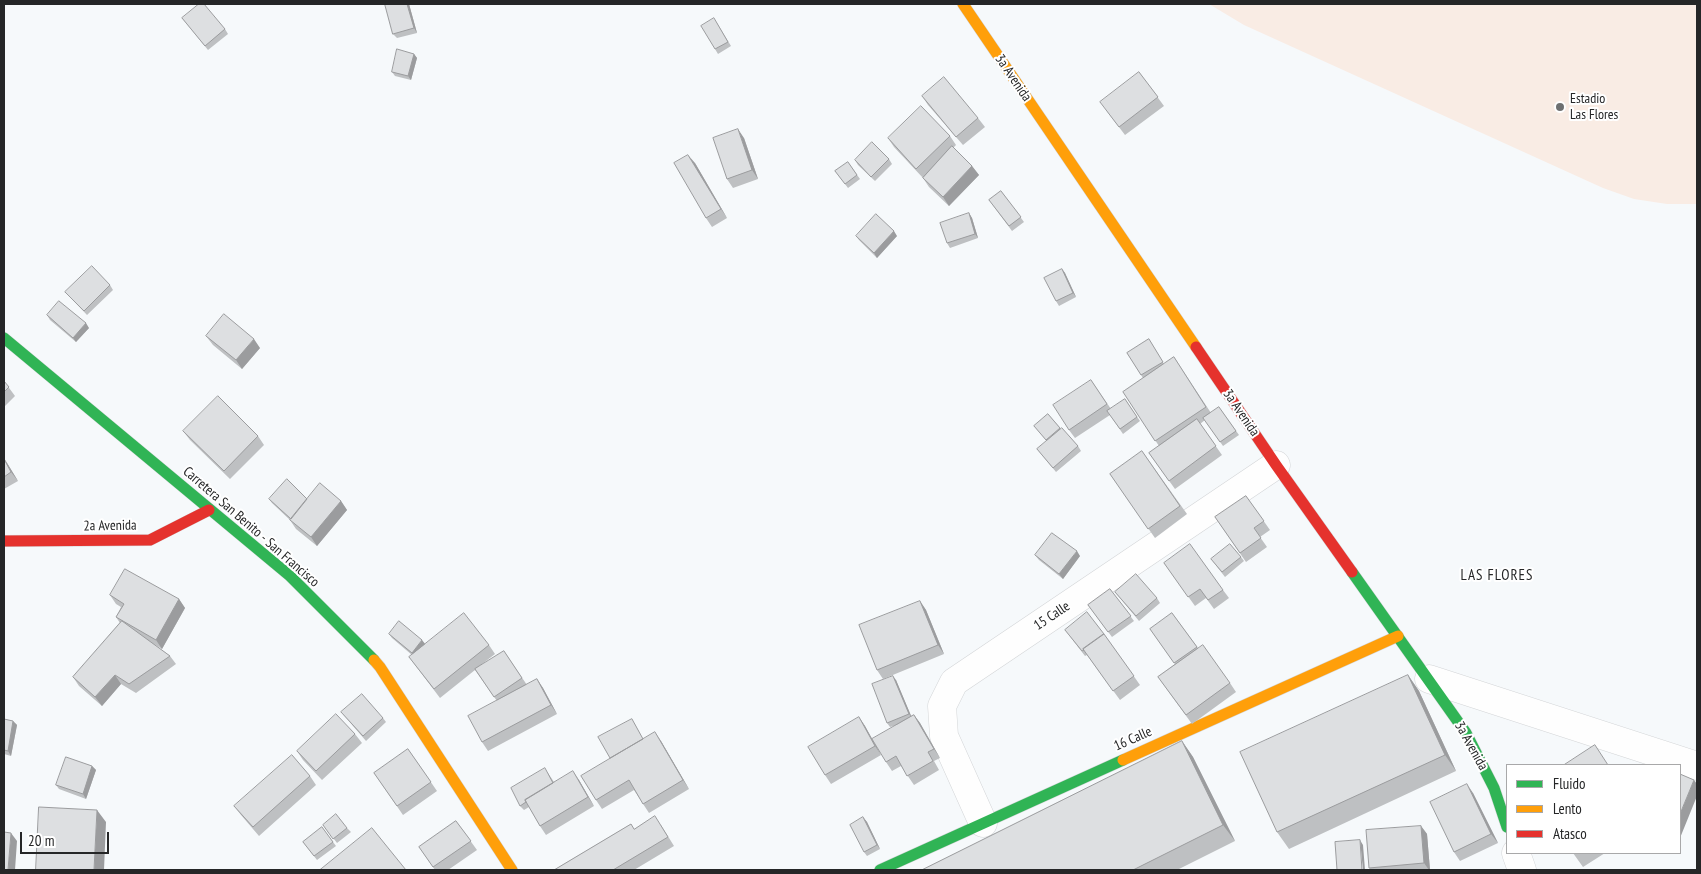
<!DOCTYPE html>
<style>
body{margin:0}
#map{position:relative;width:1701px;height:874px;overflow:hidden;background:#f6f9fb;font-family:"PT Sans Narrow",sans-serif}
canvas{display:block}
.frame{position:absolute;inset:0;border:5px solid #252627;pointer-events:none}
.legend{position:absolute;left:1506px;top:764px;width:175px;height:90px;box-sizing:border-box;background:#fff;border:1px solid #a8a8a9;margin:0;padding:6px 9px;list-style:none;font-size:15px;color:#252627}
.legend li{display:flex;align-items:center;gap:10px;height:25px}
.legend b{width:25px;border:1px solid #a8a8a9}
.scale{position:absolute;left:20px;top:832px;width:89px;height:22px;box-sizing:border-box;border:2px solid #252627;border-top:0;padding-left:6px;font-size:15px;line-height:18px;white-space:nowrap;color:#252627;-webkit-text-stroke:4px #fff;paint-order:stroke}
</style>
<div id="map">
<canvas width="1701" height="874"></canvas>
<div class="frame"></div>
<ul class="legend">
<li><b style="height:6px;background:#30b455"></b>Fluido</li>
<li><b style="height:6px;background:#ff9f0a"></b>Lento</li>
<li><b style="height:6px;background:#e5322d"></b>Atasco</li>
</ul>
<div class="scale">20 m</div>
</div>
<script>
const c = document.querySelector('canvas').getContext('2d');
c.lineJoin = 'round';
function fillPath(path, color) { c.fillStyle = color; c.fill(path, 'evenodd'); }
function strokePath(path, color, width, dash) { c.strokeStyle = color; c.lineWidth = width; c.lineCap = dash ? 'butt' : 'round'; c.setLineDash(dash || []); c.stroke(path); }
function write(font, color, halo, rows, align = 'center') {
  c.font = font + ' "PT Sans Narrow",sans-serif'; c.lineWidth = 4; c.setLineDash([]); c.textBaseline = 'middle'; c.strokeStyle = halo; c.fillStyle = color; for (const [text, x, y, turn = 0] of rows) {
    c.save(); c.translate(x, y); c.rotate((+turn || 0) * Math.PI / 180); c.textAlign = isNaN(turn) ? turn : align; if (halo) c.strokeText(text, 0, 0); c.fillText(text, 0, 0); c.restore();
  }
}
const green = new Path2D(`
 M 1209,4 L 1697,4 L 1697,204 L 1667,204 L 1634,199 L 1603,188 L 1244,25 Z`);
const street = new Path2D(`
 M 1429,679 L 1697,766
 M 983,823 L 944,736 L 942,706 L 954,682 L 1276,465
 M 1516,853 L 1522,870`);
const fast = new Path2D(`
 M 4,338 L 290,576 L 374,660
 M 1352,572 L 1466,733 L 1494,788 L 1507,827
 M 880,870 L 1123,760`);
const slow = new Path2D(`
 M 963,4 L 1196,347
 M 374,660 L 380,667 L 512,870
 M 1123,760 L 1398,636`);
const jam = new Path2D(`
 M 1196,347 L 1276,465 L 1352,572
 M 4,541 L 150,540 L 209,510`);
const wall = new Path2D(`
 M 385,4 L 409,4 L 417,33 L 397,38 L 393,34 Z
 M 182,18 L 225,29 L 228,34 L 208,50 Z
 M 717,23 L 731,46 L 718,54 L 715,49 Z
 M 414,54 L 417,58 L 411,80 L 395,76 L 392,72 Z
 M 1139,72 L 1164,106 L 1125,135 L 1106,110 Z
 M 922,96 L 978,118 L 985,127 L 963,145 L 928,105 Z
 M 950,136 L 956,145 L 953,148 L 972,166 L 979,175 L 949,206 L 929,187 L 923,178 L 894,147 L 888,138 Z
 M 744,138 L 758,179 L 733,188 L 727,179 Z
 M 889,159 L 892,164 L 875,181 L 858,165 L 855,160 Z
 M 848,162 L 860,179 L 848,188 L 835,171 Z
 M 695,163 L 727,218 L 712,227 L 706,218 Z
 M 1001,191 L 1024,222 L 1012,231 L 989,200 Z
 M 969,213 L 972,218 L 978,238 L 950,248 L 947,243 Z
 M 856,236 L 897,236 L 877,258 L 859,240 Z
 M 1062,269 L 1065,273 L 1076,297 L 1059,306 L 1056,301 Z
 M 110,285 L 113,290 L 87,315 L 69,296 L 65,292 Z
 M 47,315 L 89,328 L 76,342 L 50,320 Z
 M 206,336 L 260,348 L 242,369 L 213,345 Z
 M 1149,339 L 1164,364 L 1174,357 L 1211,413 L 1219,407 L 1239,435 L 1223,446 L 1205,420 L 1200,424 L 1222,455 L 1175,489 L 1149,453 L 1159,446 L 1123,392 L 1143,378 L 1127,353 Z
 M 1091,380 L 1111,409 L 1125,399 L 1140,421 L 1123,434 L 1110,415 L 1075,438 L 1069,430 Z
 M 4,381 L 15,396 L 4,407 Z
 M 1048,414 L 1061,429 L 1078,446 L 1081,451 L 1056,472 L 1037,449 L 1047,441 L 1034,426 Z
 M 183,431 L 258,436 L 264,445 L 230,479 L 190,440 Z
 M 1142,451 L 1187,514 L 1155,538 L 1110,474 Z
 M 4,458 L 18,481 L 4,489 Z
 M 1246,496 L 1270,530 L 1260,537 L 1267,547 L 1246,562 L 1215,517 Z
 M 269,499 L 307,499 L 341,501 L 347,510 L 317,546 L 296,529 L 290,520 L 272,503 Z
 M 1035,555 L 1080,556 L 1063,579 L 1039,560 Z
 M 1241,557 L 1244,561 L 1225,577 L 1211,559 Z
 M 1164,563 L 1223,590 L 1229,598 L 1214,609 L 1206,598 L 1195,606 Z
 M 1110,589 L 1134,621 L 1112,637 L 1088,605 Z
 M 1115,592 L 1157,598 L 1160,603 L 1139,621 Z
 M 110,595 L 179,599 L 185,608 L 162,649 L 154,644 L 170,656 L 176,664 L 136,693 L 121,684 L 102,706 L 79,686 L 73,677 L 120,623 L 116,617 L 121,607 L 116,604 Z
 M 920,601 L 926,610 L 944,654 L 883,679 L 877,670 Z
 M 1172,613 L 1198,648 L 1230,683 L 1236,692 L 1192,724 L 1158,677 L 1175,664 L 1150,629 Z
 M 1065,630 L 1104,634 L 1140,685 L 1120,700 L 1087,655 L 1085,656 Z
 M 389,634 L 425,644 L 489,645 L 495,654 L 477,668 L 504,651 L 527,685 L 537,679 L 543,688 L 557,714 L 488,751 L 482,742 L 497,701 L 475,670 L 440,698 L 409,657 L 412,655 L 392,638 Z
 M 1408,675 L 1419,691 L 1456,771 L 1289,849 L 1277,832 Z
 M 896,680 L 911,716 L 914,715 L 920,723 L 940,758 L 934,761 L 939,770 L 914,785 L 901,766 L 892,771 L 886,762 L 897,725 L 890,727 L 887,723 Z
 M 341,712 L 383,718 L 386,722 L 366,741 Z
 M 859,717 L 865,726 L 881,755 L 831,784 L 825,775 Z
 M 4,719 L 13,721 L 17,725 L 11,756 L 4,754 Z
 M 632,719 L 643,739 L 661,741 L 689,789 L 649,813 L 634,790 L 602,809 L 596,800 L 610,758 Z
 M 355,734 L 362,743 L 322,780 L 303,760 L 297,751 Z
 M 1182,741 L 1193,757 L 1235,841 L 1177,870 L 922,870 Z
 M 408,749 L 437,791 L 403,815 L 374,773 Z
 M 92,766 L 96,770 L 86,799 L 59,789 L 56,785 Z
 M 548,773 L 554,782 L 579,780 L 594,806 L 546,835 L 540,826 L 529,807 L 524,810 L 520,806 Z
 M 310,776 L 316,785 L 259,836 L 241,815 L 234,806 Z
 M 1473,793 L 1498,843 L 1460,861 L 1454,852 Z
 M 863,817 L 867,822 L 880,849 L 867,856 L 864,852 Z
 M 456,821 L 477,850 L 448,870 L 435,870 L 419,847 Z
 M 631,824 L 634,829 L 661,825 L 674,846 L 634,870 L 554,870 Z
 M 323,825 L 347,828 L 351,832 L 337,843 Z
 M 1421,826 L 1427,834 L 1430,870 L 1371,870 L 1369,868 Z
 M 322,827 L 336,846 L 317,860 L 303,842 Z
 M 1573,853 L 1605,853 L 1583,867 Z`);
const shadedWall = new Path2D(`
 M 407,4 L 409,4 L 417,33 L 414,28 Z
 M 414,54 L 417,58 L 411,80 L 408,76 Z
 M 738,129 L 744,138 L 758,179 L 752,170 Z
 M 688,155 L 695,163 L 727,218 L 721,209 Z
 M 972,166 L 979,175 L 949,206 L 943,197 Z
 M 969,213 L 972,218 L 978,238 L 975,234 Z
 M 894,231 L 897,236 L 877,258 L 874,253 Z
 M 1062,269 L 1065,273 L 1076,297 L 1073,293 Z
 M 86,323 L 89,328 L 76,342 L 73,338 Z
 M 254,339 L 260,348 L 242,369 L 236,360 Z
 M 4,458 L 18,481 L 11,472 Z
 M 341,501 L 347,510 L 317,546 L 311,537 Z
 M 1077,551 L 1080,556 L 1063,579 L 1059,574 Z
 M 179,599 L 185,608 L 162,649 L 156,640 Z
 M 920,601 L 926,610 L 944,654 L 938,645 Z
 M 422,640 L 426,645 L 415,658 L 412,653 Z
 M 115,675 L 121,684 L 102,706 L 95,697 Z
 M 1408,675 L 1419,691 L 1456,771 L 1445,755 Z
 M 893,676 L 896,680 L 912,718 L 909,714 Z
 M 537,679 L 543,688 L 557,714 L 551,705 Z
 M 914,715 L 920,723 L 940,758 L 934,749 Z
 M 859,717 L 865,726 L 881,755 L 875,746 Z
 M 13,721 L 17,725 L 11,756 L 8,751 Z
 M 655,732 L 661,741 L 689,789 L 683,780 Z
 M 1182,741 L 1193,757 L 1235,841 L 1223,825 Z
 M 92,766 L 96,770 L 86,799 L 83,794 Z
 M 573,771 L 579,780 L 594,806 L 588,797 Z
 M 1694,780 L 1697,784 L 1697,796 L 1680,838 L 1680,814 Z
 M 1467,784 L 1473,793 L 1498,843 L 1491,834 Z
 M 97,810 L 106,822 L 104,870 L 94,870 Z
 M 863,817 L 867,822 L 880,849 L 877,845 Z
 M 1421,826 L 1427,834 L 1430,870 L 1429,870 L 1424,863 Z
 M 11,833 L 17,841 L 15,870 L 8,870 Z
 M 1360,840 L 1363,845 L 1365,870 L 1363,870 Z`);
const building = new Path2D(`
 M 199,4 L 204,4 L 225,29 L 205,46 L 182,18 Z
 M 385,4 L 407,4 L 414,28 L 393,34 Z
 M 714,18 L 728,42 L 715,49 L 701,26 Z
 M 397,49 L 414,54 L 408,76 L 392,72 Z
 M 1139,72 L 1158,97 L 1119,127 L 1100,102 Z
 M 944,77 L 978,118 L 956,137 L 922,96 Z
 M 921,106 L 950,136 L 916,169 L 888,138 Z
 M 738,129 L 752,170 L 727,179 L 713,138 Z
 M 872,142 L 889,159 L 871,177 L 855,160 Z
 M 952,146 L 972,166 L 943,197 L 923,178 Z
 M 688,155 L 721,209 L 706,218 L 674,163 Z
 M 848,162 L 857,175 L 845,184 L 835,171 Z
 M 1001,191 L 1021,217 L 1009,226 L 989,200 Z
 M 969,213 L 975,234 L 947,243 L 940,223 Z
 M 876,214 L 894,231 L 874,253 L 856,236 Z
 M 92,266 L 110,285 L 84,311 L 65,292 Z
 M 1062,269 L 1073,293 L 1056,301 L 1044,278 Z
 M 59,301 L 86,323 L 73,338 L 47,315 Z
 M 224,314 L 254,339 L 236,360 L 206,336 Z
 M 1149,339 L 1163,362 L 1141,375 L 1127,353 Z
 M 1174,357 L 1206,407 L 1155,441 L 1123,392 Z
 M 1091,380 L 1107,404 L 1069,430 L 1053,405 Z
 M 4,381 L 9,387 L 4,392 Z
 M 218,396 L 258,436 L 224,471 L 183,431 Z
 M 1125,399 L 1137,417 L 1120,429 L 1107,411 Z
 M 1219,407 L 1236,431 L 1220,442 L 1203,418 Z
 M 1048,414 L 1060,428 L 1046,440 L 1034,426 Z
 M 1197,419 L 1216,446 L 1169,481 L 1149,453 Z
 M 1062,428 L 1078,446 L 1053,468 L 1037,449 Z
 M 1142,451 L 1180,506 L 1148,529 L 1110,474 Z
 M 4,459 L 11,472 L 4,477 Z
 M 287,479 L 307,499 L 291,519 L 269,499 Z
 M 320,483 L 341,501 L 311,537 L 290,520 Z
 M 1246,496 L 1264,521 L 1254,528 L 1261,538 L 1240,553 L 1215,517 Z
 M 1052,533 L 1077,551 L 1059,574 L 1035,555 Z
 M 1190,544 L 1223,590 L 1208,600 L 1200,589 L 1188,597 L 1164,563 Z
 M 1230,544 L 1241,557 L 1222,572 L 1211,559 Z
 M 125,569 L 179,599 L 156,640 L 116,617 L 124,604 L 110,595 Z
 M 1136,574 L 1157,598 L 1136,616 L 1115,592 Z
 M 1110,589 L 1131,616 L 1108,632 L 1088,605 Z
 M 920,601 L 938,645 L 877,670 L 859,625 Z
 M 1087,612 L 1104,634 L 1083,649 L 1084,650 L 1082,651 L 1065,630 Z
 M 464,613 L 489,645 L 434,689 L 409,657 Z
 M 1172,613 L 1197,647 L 1174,663 L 1150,629 Z
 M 122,621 L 170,656 L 129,684 L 115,675 L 95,697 L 73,677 Z
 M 399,621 L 422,640 L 412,653 L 389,634 Z
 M 1104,634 L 1134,676 L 1113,691 L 1083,649 Z
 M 1203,645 L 1230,683 L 1186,715 L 1158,677 Z
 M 504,651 L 522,678 L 494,697 L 475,669 Z
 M 1408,675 L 1445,755 L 1277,832 L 1240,752 Z
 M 893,676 L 909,714 L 887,723 L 872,684 Z
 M 537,679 L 551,705 L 482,742 L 468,716 Z
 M 362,694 L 383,718 L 363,736 L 341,712 Z
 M 336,714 L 355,734 L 316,771 L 297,751 Z
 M 914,715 L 934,749 L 928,752 L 933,761 L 907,776 L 896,756 L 886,762 L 872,739 Z
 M 859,717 L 875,746 L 825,775 L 808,747 Z
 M 4,719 L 13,721 L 8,751 L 4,750 Z
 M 632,719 L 643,739 L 610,758 L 598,737 Z
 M 655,732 L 683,780 L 643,804 L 629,780 L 596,800 L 581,776 Z
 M 1182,741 L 1223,825 L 1133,870 L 922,870 Z
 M 1595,745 L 1608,765 L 1564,765 Z
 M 408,749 L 431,782 L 397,806 L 374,773 Z
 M 292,755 L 310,776 L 253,827 L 234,806 Z
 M 66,757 L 92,766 L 83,794 L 56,785 Z
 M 545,768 L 553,783 L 525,800 L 526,802 L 520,806 L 511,788 Z
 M 573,771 L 588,797 L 540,826 L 525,800 Z
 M 1680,774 L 1694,780 L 1680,814 Z
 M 1467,784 L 1491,834 L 1454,852 L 1430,802 Z
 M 39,807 L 97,810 L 94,870 L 36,870 Z
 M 336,814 L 347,828 L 333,839 L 323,825 Z
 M 655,816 L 668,837 L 613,870 L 554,870 L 631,824 L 634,829 Z
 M 863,817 L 877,845 L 864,852 L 850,825 Z
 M 456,821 L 471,841 L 433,867 L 419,847 Z
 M 1421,826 L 1424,863 L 1369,868 L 1366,830 Z
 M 322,827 L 333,842 L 314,856 L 303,842 Z
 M 372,828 L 406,870 L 320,870 Z
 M 4,832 L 11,833 L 8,870 L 4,870 Z
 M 1360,840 L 1362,870 L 1337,870 L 1335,842 Z`);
const markers = [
 [1560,107,5,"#6e7071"]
];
const streetNames = [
 ["3a Avenida",1013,78,56],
 ["3a Avenida",1241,413,56],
 ["2a Avenida",110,526,-1],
 ["Carretera San Benito - San Francisco",251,527,41],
 ["15 Calle",1052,616,-34],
 ["16 Calle",1133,739,-24],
 ["3a Avenida",1471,746,61]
];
const poiNames = [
 ["Estadio",1570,99],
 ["Las Flores",1570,115]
];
const neighbourhoodNames = [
 ["LAS FLORES",1497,576]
];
fillPath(green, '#f9ece4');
strokePath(street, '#d3d5d7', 29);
strokePath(fast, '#d3d5d7', 12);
strokePath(slow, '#d3d5d7', 12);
strokePath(jam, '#d3d5d7', 12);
strokePath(street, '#fefefe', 28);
strokePath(fast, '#30b455', 11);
strokePath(slow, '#ff9f0a', 11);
strokePath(jam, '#e5322d', 11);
fillPath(wall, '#bec0c2');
fillPath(shadedWall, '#9b9c9e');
fillPath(building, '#dddfe1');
strokePath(building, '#9b9c9e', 1);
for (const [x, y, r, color] of markers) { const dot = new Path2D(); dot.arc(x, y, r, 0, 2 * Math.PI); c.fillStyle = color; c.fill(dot); strokePath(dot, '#fff', 2); }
write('14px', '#252627', '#fff', streetNames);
write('14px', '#252627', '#fff', poiNames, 'left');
c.letterSpacing = '1px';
write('15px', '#252627', '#fff', neighbourhoodNames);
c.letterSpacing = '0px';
</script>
